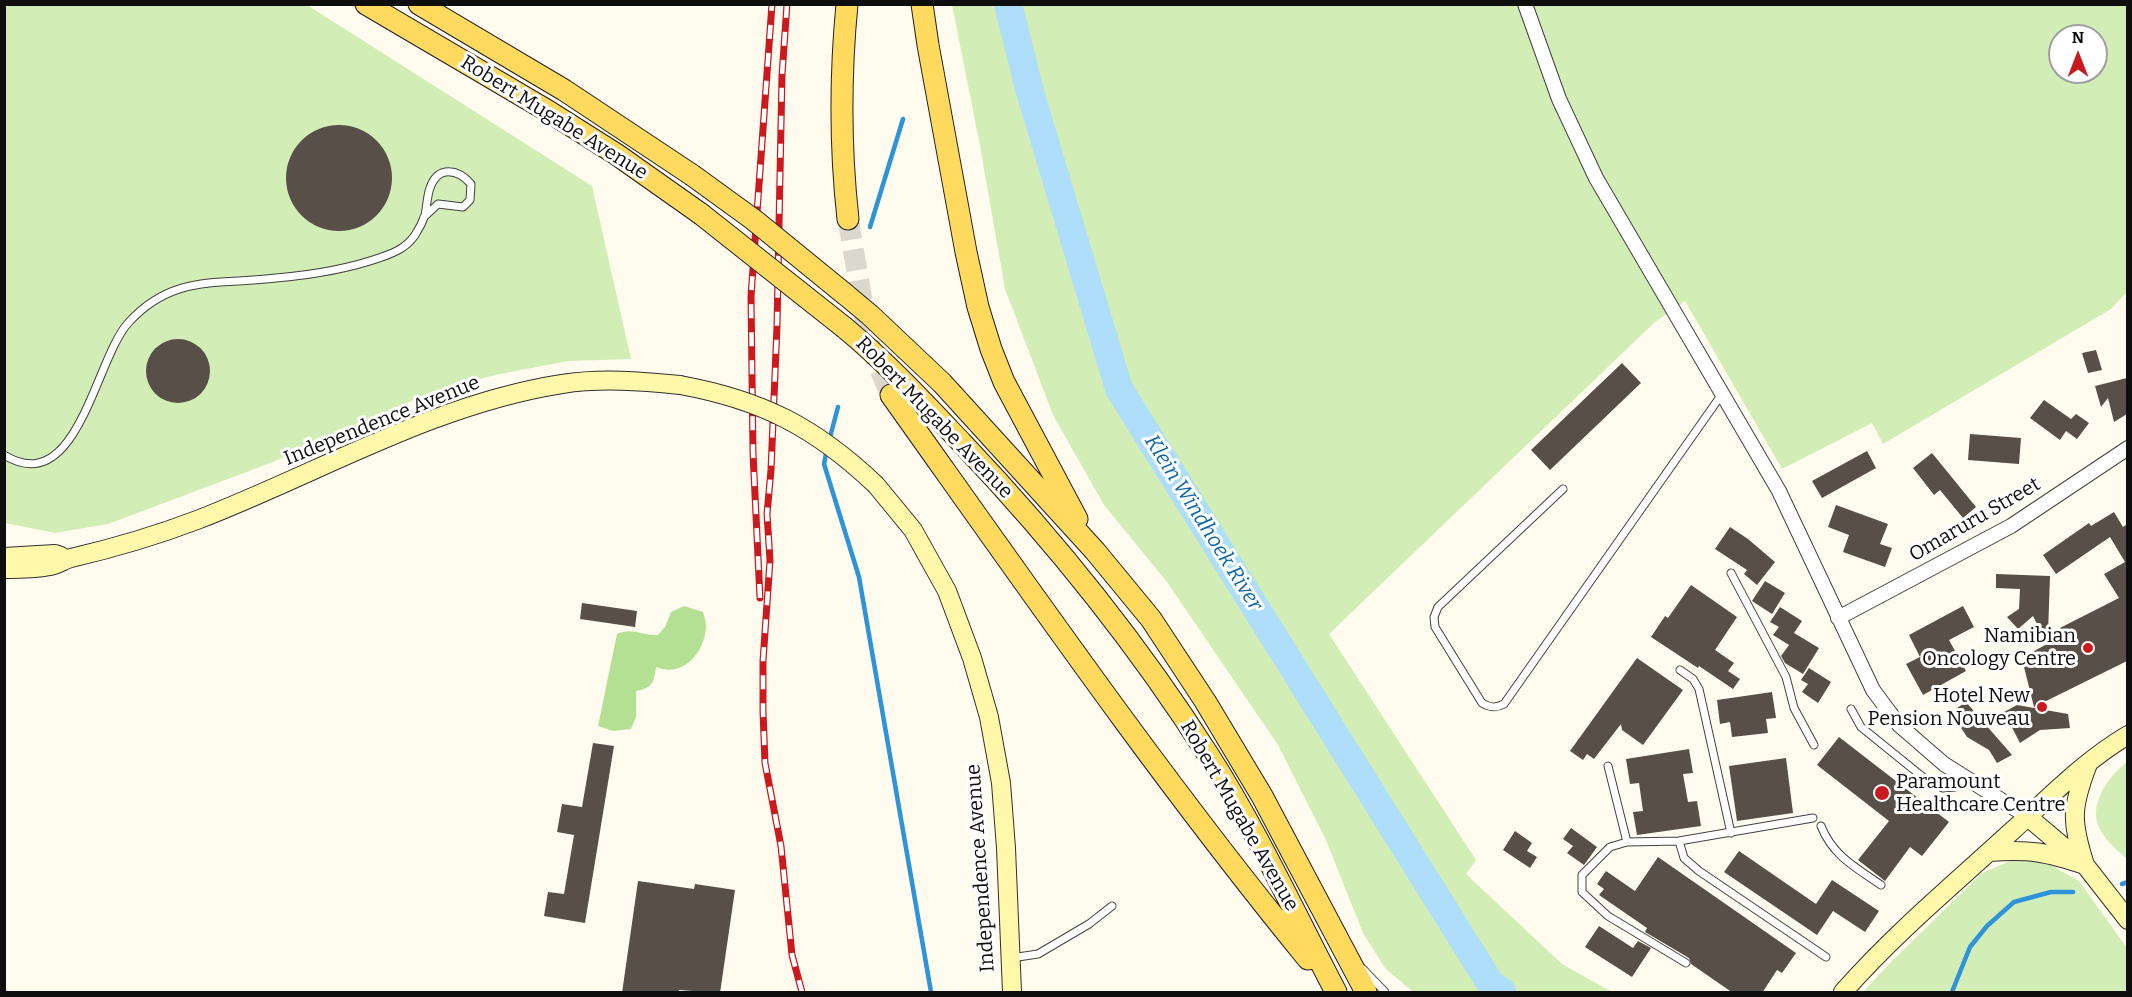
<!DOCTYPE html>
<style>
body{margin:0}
#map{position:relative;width:2132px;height:997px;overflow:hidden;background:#fffcef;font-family:Bitter,serif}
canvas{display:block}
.frame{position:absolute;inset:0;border:6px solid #0e0e0e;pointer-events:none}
.north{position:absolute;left:2048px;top:24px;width:60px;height:60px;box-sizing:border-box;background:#fff;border:2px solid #9f9f9f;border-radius:50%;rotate:0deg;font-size:16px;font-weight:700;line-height:24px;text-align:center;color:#0e0e0e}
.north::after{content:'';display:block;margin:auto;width:21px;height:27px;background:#cb1920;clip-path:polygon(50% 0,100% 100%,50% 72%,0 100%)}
</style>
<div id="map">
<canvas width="2132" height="997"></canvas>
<div class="frame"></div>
<div class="north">N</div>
</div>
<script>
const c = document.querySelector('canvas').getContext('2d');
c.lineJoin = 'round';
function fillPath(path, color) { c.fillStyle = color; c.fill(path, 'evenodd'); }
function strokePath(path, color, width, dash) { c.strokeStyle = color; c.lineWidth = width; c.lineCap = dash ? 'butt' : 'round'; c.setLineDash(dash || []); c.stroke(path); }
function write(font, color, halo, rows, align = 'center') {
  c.font = font + ' Bitter,serif'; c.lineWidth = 6; c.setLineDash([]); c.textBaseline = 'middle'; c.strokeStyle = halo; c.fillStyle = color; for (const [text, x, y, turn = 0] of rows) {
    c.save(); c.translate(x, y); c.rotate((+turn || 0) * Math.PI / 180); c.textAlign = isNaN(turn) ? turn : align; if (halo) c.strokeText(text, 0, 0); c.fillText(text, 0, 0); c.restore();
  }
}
const green = new Path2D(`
 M 5,5 L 307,5 L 592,186 L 631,359 L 568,361 L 495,375 L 434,391 L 273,462 L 108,524 L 55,533 L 5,523 Z
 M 952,5 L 2127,5 L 2127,292 L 2111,309 L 1883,444 L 1872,423 L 1782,469 L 1685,301 L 1655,322 L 1329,634 L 1476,860 L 1466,874 L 1562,964 L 1612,992 L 1413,992 L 1385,968 L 1363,933 L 1326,840 L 1278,745 L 1167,582 L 1104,505 L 1053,415 L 1005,289 L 980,146 ZM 2060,36 L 2096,36 L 2096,72 L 2060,72 Z
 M 2127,762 L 2127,859 C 2119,852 2107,842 2101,831 C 2086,806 2108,777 2127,762 Z
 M 2015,859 L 2047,863 L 2079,881 L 2127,948 L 2127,992 L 1863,992 L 1891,962 L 1982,873 Z`);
const forest = new Path2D(`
 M 684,606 L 703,612 C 704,616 706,622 706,626 C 705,653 683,678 656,667 C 654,683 652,688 636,691 L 636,717 L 631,729 L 613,731 L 598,726 L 617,634 C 634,627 641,636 658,635 L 665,627 L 671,612 Z`);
const stream = new Path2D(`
 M 870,227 L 903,119
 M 829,441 L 838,407
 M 827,449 L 824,464 L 859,577 L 931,992
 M 2122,884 L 2128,882
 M 1952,992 L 1970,947 L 1987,926 L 2014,902 L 2051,892 L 2073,892`);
const river = new Path2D(`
 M 1008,4 L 1030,92 L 1119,389 L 1490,983 L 1502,992`);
const building = new Path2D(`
 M286 178a53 53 0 1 1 106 0a53 53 0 1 1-106 0Z
 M146 371a32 32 0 1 1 64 0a32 32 0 1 1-64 0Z
 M 2096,350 L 2102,370 L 2088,373 L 2082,353 Z
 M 1622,363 L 1641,383 L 1550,470 L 1531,450 Z
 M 2127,378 L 2127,414 L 2114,422 L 2108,398 L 2101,407 L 2095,386 Z
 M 2044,400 L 2071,419 L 2076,414 L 2089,423 L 2077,439 L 2066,431 L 2060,440 L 2030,418 Z
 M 1970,434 L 2021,438 L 2019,464 L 1968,460 Z
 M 1867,451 L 1876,468 L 1822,498 L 1812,481 Z
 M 1932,453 L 1976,507 L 1963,518 L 1940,490 L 1934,495 L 1913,468 Z
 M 1836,505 L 1888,524 L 1880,544 L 1892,548 L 1885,567 L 1843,552 L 1849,535 L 1828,527 Z
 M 2114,512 L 2123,527 L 2127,524 L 2127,661 L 2034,707 L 2024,667 L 2030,665 L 2025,656 L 2047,644 L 2033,616 L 2018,629 L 2007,617 L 2019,609 L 2020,589 L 1996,588 L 1996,574 L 2050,576 L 2048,634 L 2119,598 L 2104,574 L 2125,562 L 2110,537 L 2056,574 L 2043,555 L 2089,523 L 2091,526 Z
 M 1730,527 L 1748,539 L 1775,562 L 1757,585 L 1744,574 L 1747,570 L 1715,549 Z
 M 1765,581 L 1785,593 L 1772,614 L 1752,601 Z
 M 1691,585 L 1737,617 L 1715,650 L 1734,663 L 1728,671 L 1740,679 L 1733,689 L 1699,666 L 1698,668 L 1651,637 L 1665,616 L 1668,618 Z
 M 582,603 L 637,611 L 635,627 L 580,619 Z
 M 1963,606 L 1974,627 L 1949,640 L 1966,671 L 1923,695 L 1906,664 L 1920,657 L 1909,635 Z
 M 1780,607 L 1802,621 L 1794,633 L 1819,648 L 1803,674 L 1785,663 L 1781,656 L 1789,645 L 1773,635 L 1779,627 L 1770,622 Z
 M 1637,658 L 1683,690 L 1643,745 L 1622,730 L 1621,724 L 1594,759 L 1587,754 L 1583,760 L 1570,751 Z
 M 1809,668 L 1831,682 L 1818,703 L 1802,692 L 1808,684 L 1801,680 Z
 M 1772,692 L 1776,718 L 1766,719 L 1768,733 L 1732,737 L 1730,722 L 1720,724 L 1717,700 Z
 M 1966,702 L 2012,755 L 1997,763 L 1989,750 L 1967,737 L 1951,712 Z
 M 2017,705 L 2068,714 L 2070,728 L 2040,730 L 2020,743 L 2004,712 Z
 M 1839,737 L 1949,822 L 1922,856 L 1910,847 L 1885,881 L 1858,860 L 1889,821 L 1817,765 Z
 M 593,743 L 614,746 L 585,923 L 544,916 L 548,892 L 564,894 L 574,835 L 557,832 L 562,804 L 582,807 Z
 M 1689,749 L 1693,773 L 1683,774 L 1688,802 L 1697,801 L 1701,826 L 1637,835 L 1633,812 L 1643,811 L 1639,783 L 1630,784 L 1626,759 Z
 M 1786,758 L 1793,813 L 1737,821 L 1729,766 Z
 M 1571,828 L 1597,847 L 1584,865 L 1567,853 L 1573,846 L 1563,839 Z
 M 1515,831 L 1532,843 L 1527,851 L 1537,857 L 1530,868 L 1503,850 Z
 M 1739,851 L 1816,904 L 1832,880 L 1879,911 L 1865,932 L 1833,911 L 1817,935 L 1724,872 Z
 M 1658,857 L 1796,953 L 1782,973 L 1777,970 L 1762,993 L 1733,993 L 1691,964 L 1689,958 L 1645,932 L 1647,928 L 1599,895 L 1604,889 L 1597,884 L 1606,871 L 1635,891 Z
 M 638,881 L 694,889 L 695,884 L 735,890 L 720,993 L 679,990 L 678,993 L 622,993 Z
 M 1599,926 L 1633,948 L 1638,941 L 1651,948 L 1632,977 L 1585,947 Z`);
const primaryTunnel = new Path2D(`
 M 848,219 L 870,346 L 891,395`);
const lane = new Path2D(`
 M 4,455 C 78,500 95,358 129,322 C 173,274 218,285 276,278 C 311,275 348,269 382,257 C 396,252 407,247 415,235 C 419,229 423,221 425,215 C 427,206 427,196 430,188 C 438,165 458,169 471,184 L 470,200 L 463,207 L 438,204 L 424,217
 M 1563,489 L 1438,607 L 1434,617 L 1435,627 L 1482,703 C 1490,708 1496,708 1504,704 L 1722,394
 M 1731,573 L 1786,677 L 1794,708 L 1814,745
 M 1680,670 L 1693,679 L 1699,689 L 1731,833
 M 1851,709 L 1861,727 L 1929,782 L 1943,788 L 1955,787 L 1964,777
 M 1608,766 L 1627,842
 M 1821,826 C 1833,856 1855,867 1881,885
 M 1679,841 L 1684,858 L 1699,871 L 1826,957
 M 1011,958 L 1038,954 L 1089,924 L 1112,906
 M 1686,963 L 1608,916 L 1582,892 L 1582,875 L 1610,847 L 1627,842 L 1679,841 L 1813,818
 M 1363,969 L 1385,992`);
const street = new Path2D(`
 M 1525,4 L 1559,99 L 1596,178 L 1779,491 L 1873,690 L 1899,725 L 1944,764 L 2028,817
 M 1838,618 L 2011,526 L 2128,448`);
const secondary = new Path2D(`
 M 876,485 L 913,530 L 947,591 L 972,658 L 989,717 L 1001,783 L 1006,848 L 1012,992
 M 4,557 L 55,554 L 61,556
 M 4,569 C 19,569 35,569 50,566 C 57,565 64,560 71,558 C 114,548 155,536 197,520 C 317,474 433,404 562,384 C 601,378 641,381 680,385
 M 2028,817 L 2085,865 L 2128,920
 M 1989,852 C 2030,849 2046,852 2085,865 C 2071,821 2071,808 2088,764
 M 1843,992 C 1894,934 1954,884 2012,831 C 2049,798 2084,761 2128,735`);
const primary = new Path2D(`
 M 366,4 L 548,111 L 616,154 L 701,214
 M 419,4 L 564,90 L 692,175
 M 847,4 C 840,77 840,147 848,219
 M 922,4 L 928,45 L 966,252 L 978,307 L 991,349 L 1004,382 L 1077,519
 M 846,295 L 870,315 L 942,383 L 1095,551 L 1151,619 L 1205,701 L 1262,796 L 1366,992
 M 845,328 C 887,363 924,403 962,443 C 1054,540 1137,643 1209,756 C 1257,831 1295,914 1336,992
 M 891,395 C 1027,586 1160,778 1308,959`);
const rail = new Path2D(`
 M 787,4 L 782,75 L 777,326 L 771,470 L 767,514 L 770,560 L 763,661 L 763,711 L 765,763 L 781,846 L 792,955 L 802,992
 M 760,598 L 753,453 L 751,296 L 772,4`);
const secondaryBridge = new Path2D(`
 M 680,385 C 762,400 815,427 876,485`);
const primaryBridge = new Path2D(`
 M 692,175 L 754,220 L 846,295
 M 701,214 L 845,328`);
const markers = [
 [2088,648,6,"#cb1920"],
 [2042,707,6,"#cb1920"],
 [1882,793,8,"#cb1920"]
];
const streetNames = [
 ["Robert Mugabe Avenue",554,118,32],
 ["Robert Mugabe Avenue",934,418,46],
 ["Independence Avenue",382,421,-22],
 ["Omaruru Street",1975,520,-30],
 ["Robert Mugabe Avenue",1239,816,60],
 ["Independence Avenue",981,868,-94]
];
const poiNames = [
 ["Namibian",2076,636],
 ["Oncology Centre",2076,659],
 ["Hotel New",2030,696],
 ["Pension Nouveau",2030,719],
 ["Paramount",1896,782,"left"],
 ["Healthcare Centre",1896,805,"left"]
];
const waterNames = [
 ["Klein Windhoek River",1203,523,58]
];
fillPath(green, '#d2edb5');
fillPath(forest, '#b4e093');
strokePath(stream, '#2f93d9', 4.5);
strokePath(river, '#afdefb', 28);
fillPath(building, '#584f49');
strokePath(primaryTunnel, '#dbd8cd', 21, [21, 10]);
strokePath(lane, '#414141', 9);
strokePath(street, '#414141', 16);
strokePath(secondary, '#303030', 20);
strokePath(primary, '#1f1f1f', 23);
strokePath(lane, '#fff', 7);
strokePath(street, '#fff', 14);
strokePath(secondary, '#fff7aa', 18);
strokePath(primary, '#ffda5f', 21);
strokePath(rail, '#cb1920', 7);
strokePath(rail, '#fff', 4.5, [14]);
strokePath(secondaryBridge, '#303030', 20, []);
strokePath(primaryBridge, '#1f1f1f', 23, []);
strokePath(secondaryBridge, '#fff7aa', 18);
strokePath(primaryBridge, '#ffda5f', 21);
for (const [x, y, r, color] of markers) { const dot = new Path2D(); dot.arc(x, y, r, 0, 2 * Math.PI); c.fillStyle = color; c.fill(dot); strokePath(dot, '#fff', 2); }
write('20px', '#0e0e0e', '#fff', streetNames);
write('20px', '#0e0e0e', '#fff', poiNames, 'right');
write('italic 21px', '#0c64ac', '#fff', waterNames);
</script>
